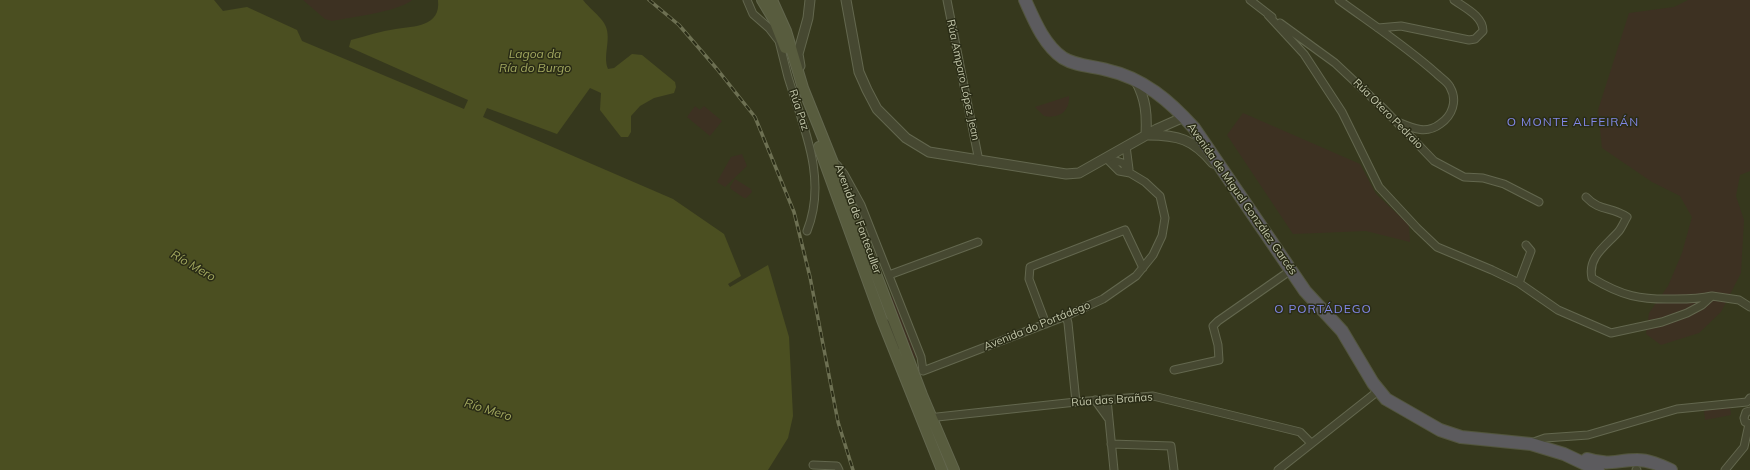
<!DOCTYPE html>
<meta charset="utf-8">
<style>
body{margin:0}
canvas{display:block;background:#36381d}
</style>
<canvas width="1750" height="470"></canvas>
<script>
const c = document.querySelector('canvas').getContext('2d');
c.lineJoin = 'round';
function fillPath(path, color) { c.fillStyle = color; c.fill(path, 'evenodd'); }
function strokePath(path, color, width, dash) { c.strokeStyle = color; c.lineWidth = width; c.lineCap = dash ? 'butt' : 'round'; c.setLineDash(dash || []); c.stroke(path); }
function write(font, color, halo, rows, align = 'center') {
  c.font = font + ' Mulish,sans-serif'; c.lineWidth = 3; c.setLineDash([]); c.textBaseline = 'middle'; c.strokeStyle = halo; c.fillStyle = color; for (const [text, x, y, turn = 0] of rows) {
    c.save(); c.translate(x, y); c.rotate((+turn || 0) * Math.PI / 180); c.textAlign = isNaN(turn) ? turn : align; if (halo) c.strokeText(text, 0, 0); c.fillText(text, 0, 0); c.restore();
  }
}
const green = new Path2D(`
 M 303,0 L 412,0 C 397,12 352,17 332,21 L 325,19 Z
 M 1688,0 L 1750,0 L 1750,171 L 1740,175 L 1736,196 L 1744,220 L 1741,273 L 1721,312 L 1699,333 L 1661,345 L 1646,334 L 1649,313 L 1668,286 L 1682,253 L 1692,217 L 1680,196 L 1652,182 L 1602,148 L 1598,110 L 1629,13 L 1674,7 Z
 M 1069,96 C 1070,112 1058,119 1044,116 L 1035,107 Z
 M 695,106 L 700,110 L 704,106 L 722,121 L 710,136 L 687,117 Z
 M 1243,113 L 1360,164 L 1376,194 L 1409,225 L 1410,242 L 1366,231 L 1293,234 L 1227,135 Z
 M 742,154 L 747,166 L 725,187 L 717,182 L 731,157 Z
 M 735,179 L 751,189 L 752,192 L 746,198 L 744,198 L 731,189 L 730,187 Z
 M 893,296 L 918,361 L 912,354 L 890,297 Z
 M 1730,407 L 1731,415 L 1705,420 L 1704,410 Z`);
const water = new Path2D(`
 M 0,0 L 214,0 L 223,11 L 247,7 L 297,30 L 302,41 L 464,109 L 468,100 L 349,47 L 351,40 C 366,36 381,31 396,29 C 414,26 441,27 438,0 L 583,0 C 589,8 599,15 604,23 C 613,37 602,55 608,69 L 614,68 L 632,54 L 642,55 L 675,82 L 676,87 L 674,93 L 654,98 L 640,106 L 631,116 L 631,132 L 628,137 L 621,137 L 600,110 L 601,93 L 590,88 L 557,134 L 487,108 L 483,117 L 673,199 L 724,234 L 741,276 L 728,284 L 730,287 L 768,265 L 789,337 L 793,416 L 788,438 L 768,470 L 0,470 Z`);
const minor = new Path2D(`
 M 747,0 L 753,14 L 769,28 L 779,41 C 782,53 785,65 788,77 C 803,126 828,179 807,231
 M 947,0 L 979,161
 M 1250,0 L 1272,17
 M 1339,0 C 1372,24 1407,47 1437,74 C 1441,78 1448,82 1450,87 C 1458,101 1452,116 1440,124 C 1427,134 1414,129 1400,123
 M 1268,15 L 1304,54 L 1342,112 L 1379,187 L 1417,228 L 1437,247 L 1492,270 L 1519,283 L 1558,310 L 1611,333 L 1662,322 L 1687,313 L 1702,305 L 1712,296 L 1739,300 L 1750,307
 M 1280,23 L 1335,63 L 1384,109 L 1434,161 L 1464,177 L 1483,178 L 1504,184 L 1539,202
 M 1378,28 L 1401,26 L 1469,40 L 1475,39 L 1483,31 C 1483,16 1465,8 1454,0
 M 1126,146 L 1129,169
 M 1106,158 L 1123,163 L 1130,173
 M 837,165 L 844,174 L 861,205 L 921,357 L 923,371
 M 1586,197 C 1600,212 1611,206 1627,217 C 1624,222 1622,227 1619,231 C 1607,245 1587,257 1592,278 C 1622,296 1640,300 1675,299 C 1687,299 1699,299 1712,296
 M 889,275 L 978,242
 M 1519,283 L 1531,251 L 1526,245
 M 1066,316 L 1068,323 L 1076,402
 M 885,322 L 890,327 L 898,346
 M 1046,324 L 1029,279 L 1030,267 L 1125,230 L 1143,268
 M 1174,370 L 1219,360 L 1218,345 L 1213,326 L 1218,321 L 1291,270
 M 923,371 L 1066,316 L 1103,299 L 1136,276 L 1153,255 L 1162,236 L 1165,218 L 1160,196 L 1145,182 L 1130,173 L 1119,171 L 1106,158
 M 1107,399 L 1114,470
 M 1095,400 L 1108,418
 M 1750,411 L 1746,412 L 1744,418 L 1745,422 L 1750,424
 M 928,418 L 1076,402 L 1153,396 L 1300,432 L 1311,443
 M 1531,443 L 1545,438 L 1588,435 L 1677,409 L 1747,402 L 1750,398
 M 1111,444 L 1171,446 L 1174,470
 M 813,465 L 837,466 L 839,470
 M 1278,470 L 1378,391
 M 1636,470 L 1637,470
 M 1725,470 L 1744,447 L 1749,424`);
const tertiary = new Path2D(`
 M 846,0 L 859,72 L 867,90 L 877,109 L 906,138 L 929,152 L 1066,174 L 1079,173 L 1157,129 L 1184,117
 M 800,66 L 798,54 L 808,18 L 810,0
 M 1136,81 C 1146,100 1147,114 1146,135
 M 1148,135 C 1178,135 1193,139 1213,163`);
const secondary = new Path2D(`
 M 762,0 L 774,20 L 785,48
 M 772,0 L 786,31 L 803,88 L 846,195 L 922,395 L 954,470
 M 819,147 L 882,320 L 942,470`);
const trunk = new Path2D(`
 M 1025,0 C 1034,20 1044,45 1063,58 C 1076,66 1092,66 1107,70 C 1143,78 1170,101 1194,128 L 1305,291 L 1342,331 L 1373,383 L 1386,399 L 1440,430 L 1461,437 L 1531,444 L 1564,454 L 1598,470
 M 1587,459 C 1609,466 1616,460 1637,460 C 1649,460 1660,465 1671,470`);
const rail = new Path2D(`
 M 649,0 L 679,25 L 717,69 L 755,117 L 794,212 L 810,277 L 838,422 L 853,470`);
const streetNames = [
 ["Rúa Amparo López Jean",963,80,78],
 ["Rúa Paz",799,110,72],
 ["Rúa Otero Pedraio",1388,114,45],
 ["Avenida de Miguel González Garcés",1242,199,55],
 ["Avenida de Fonteculler",858,219,70],
 ["Avenida do Portádego",1037,326,-22],
 ["Rúa das Brañas",1112,400,-4]
];
const waterNames = [
 ["Lagoa da",535,54],
 ["Ría do Burgo",535,68],
 ["Río Mero",193,266,30],
 ["Río Mero",488,410,17]
];
const neighbourhoodNames = [
 ["O MONTE ALFEIRÁN",1573,122],
 ["O PORTÁDEGO",1323,309]
];
fillPath(green, '#3d3122');
fillPath(water, '#4b4f21');
strokePath(minor, '#63674e', 9);
strokePath(tertiary, '#63674e', 11);
strokePath(secondary, '#63674e', 12);
strokePath(trunk, '#53563e', 14);
strokePath(minor, '#464831', 7);
strokePath(tertiary, '#464831', 9);
strokePath(secondary, '#585c3e', 10);
strokePath(trunk, '#5c5b5e', 12);
strokePath(rail, '#6d7052', 3.5);
strokePath(rail, '#2a2c16', 2, [6]);
write('11px', '#c2c6aa', '#2a2c16', streetNames);
write('italic 12px', '#a3a95f', '#2a2c16', waterNames);
c.letterSpacing = '1px';
write('12px', '#8288e8', '#2a2c16', neighbourhoodNames);
c.letterSpacing = '0px';
</script>
